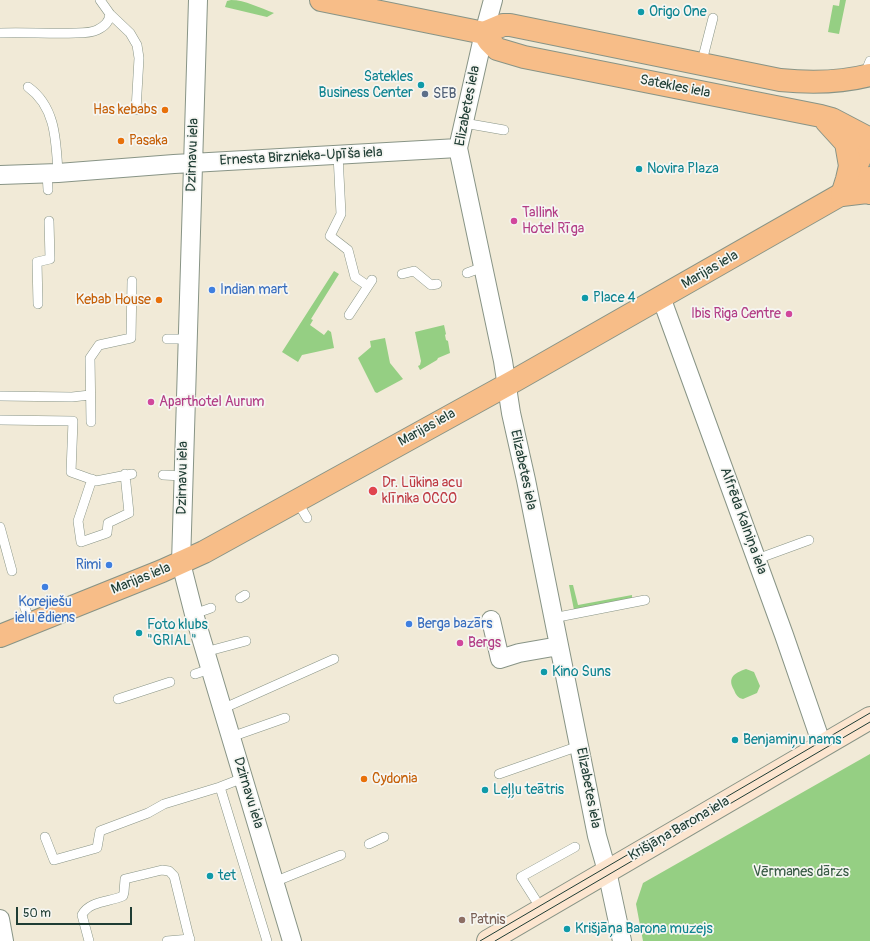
<!DOCTYPE html>
<meta charset="utf-8">
<style>
body{margin:0}
#map{position:relative;width:870px;height:941px;overflow:hidden;background:#f1ead7;font-family:Pangolin,sans-serif}
canvas{display:block}
.scale{position:absolute;left:16px;top:907px;width:116px;height:18px;box-sizing:border-box;border:2px solid #1f3d34;border-top:0;padding-left:5px;font-size:12px;line-height:14px;white-space:nowrap;color:#1f3d34;-webkit-text-stroke:3px #f6f6f2;paint-order:stroke}
</style>
<div id="map">
<canvas width="870" height="941"></canvas>
<div class="scale">50 m</div>
</div>
<script>
const c = document.querySelector('canvas').getContext('2d');
c.lineJoin = 'round';
function fillPath(path, color) { c.fillStyle = color; c.fill(path, 'evenodd'); }
function strokePath(path, color, width, dash) { c.strokeStyle = color; c.lineWidth = width; c.lineCap = dash ? 'butt' : 'round'; c.setLineDash(dash || []); c.stroke(path); }
function write(font, color, halo, rows, align = 'center') {
  c.font = font + ' Pangolin,sans-serif'; c.lineWidth = 3.5; c.setLineDash([]); c.textBaseline = 'middle'; c.strokeStyle = halo; c.fillStyle = color; for (const [text, x, y, turn = 0] of rows) {
    c.save(); c.translate(x, y); c.rotate((+turn || 0) * Math.PI / 180); c.textAlign = isNaN(turn) ? turn : align; if (halo) c.strokeText(text, 0, 0); c.fillText(text, 0, 0); c.restore();
  }
}
const green = new Path2D(`
 M 231,0 C 245,0 260,8 274,13 L 267,17 L 225,7 L 227,1 Z
 M 840,0 L 846,0 L 839,34 L 828,32 L 833,5 L 839,6 Z
 M 334,271 L 339,274 L 311,319 L 313,320 L 310,325 L 324,335 L 328,330 L 331,332 L 334,348 L 302,355 L 298,362 L 282,352 Z
 M 444,325 L 446,334 L 445,335 L 446,340 L 448,341 L 450,353 L 438,358 L 437,360 L 420,370 L 418,366 L 420,365 L 421,361 L 415,332 Z
 M 385,338 L 390,363 L 403,379 L 377,393 L 375,392 L 358,358 L 371,347 L 370,341 Z
 M 569,585 L 573,585 L 578,605 L 632,595 L 632,598 L 574,610 Z
 M 746,669 L 754,672 L 760,686 L 757,693 L 743,699 C 738,698 736,695 734,690 C 727,678 734,673 746,669 Z
 M 870,754 L 870,941 L 643,941 L 636,904 L 643,883 Z`);
const lane = new Path2D(`
 M 100,0 L 110,14 L 130,33 L 137,45 L 139,58 L 136,110
 M 0,33 C 25,32 50,34 76,33 C 83,33 91,33 97,30 C 105,26 109,22 110,14
 M 701,65 L 713,18
 M 864,76 L 870,61
 M 28,87 C 56,107 56,141 58,173
 M 464,123 L 504,130
 M 338,155 L 341,214 L 330,236 L 348,250 L 355,277 L 368,286
 M 47,173 L 48,190
 M 467,273 L 483,267
 M 402,274 L 414,271 L 431,285 L 437,284
 M 38,304 L 37,262 L 50,259 L 49,221
 M 349,315 L 372,280
 M 167,339 L 187,339
 M 0,396 L 72,397 L 90,395
 M 0,420 L 73,421 L 71,472 L 96,481 L 132,474
 M 91,422 L 90,358 L 99,345 L 131,338 L 132,281
 M 163,475 L 183,476
 M 92,479 L 78,521 L 81,542 L 107,533 L 108,523 L 129,513 L 125,474
 M 297,501 L 307,518
 M 0,527 L 12,571
 M 757,559 L 809,540
 M 240,598 L 245,595
 M 23,603 L 31,623
 M 194,614 L 211,608
 M 553,618 L 645,600
 M 205,652 L 246,641
 M 195,674 L 210,669
 M 118,699 L 170,682
 M 222,709 L 334,659
 M 231,737 L 285,718
 M 499,774 L 579,746
 M 243,778 L 220,787 L 267,941
 M 45,837 L 54,860 L 97,848 L 100,831 L 148,813 L 164,804 L 220,787
 M 369,844 L 384,837
 M 274,882 L 341,855
 M 542,910 L 521,877 L 575,847
 M 89,941 L 82,915 C 89,901 109,902 123,896 L 124,892 L 125,879 L 162,870 L 169,871 L 174,876 L 190,941
 M 167,941 L 190,939`);
const street = new Path2D(`
 M 198,0 L 181,563 L 194,614 L 292,941
 M 493,0 L 484,33 L 458,148 L 503,361 L 511,413 L 526,480 L 597,836 L 607,871 L 622,941
 M 0,175 L 58,173 L 174,164 L 458,148
 M 661,297 L 784,635 L 822,745
 M 491,620 L 500,659 L 519,653 L 559,646
 M 0,919 L 4,941`);
const secondary = new Path2D(`
 M 488,941 L 870,718`);
const primary = new Path2D(`
 M 847,185 L 870,138
 M 0,636 L 162,571 L 204,552 L 514,381 L 870,178`);
const highway = new Path2D(`
 M 321,0 L 484,33 L 503,25 L 510,25 L 780,80 C 810,83 840,83 870,75
 M 484,33 L 489,41 L 497,49 L 524,57 L 821,116 L 832,119 L 870,139
 M 826,121 L 846,143 L 850,166 L 847,179 L 842,195 L 867,192 L 870,193`);
const tram = new Path2D(`
 M 480,941 L 870,713
 M 495,941 L 870,722`);
const markers = [
 [641,12,4,"#0f9aa8"],
 [421,85,4,"#0f9aa8"],
 [425,94,4,"#5c6f8a"],
 [165,110,4,"#e8710a"],
 [121,141,4,"#e8710a"],
 [639,169,4,"#0f9aa8"],
 [514,221,4,"#d1479c"],
 [212,290,4,"#3f7fe0"],
 [585,298,4,"#0f9aa8"],
 [159,300,4,"#e8710a"],
 [789,314,4,"#d1479c"],
 [151,402,4,"#d1479c"],
 [373,491,5,"#e0444e"],
 [109,565,4,"#3f7fe0"],
 [45,587,4,"#3f7fe0"],
 [409,624,4,"#3f7fe0"],
 [139,633,4,"#0f9aa8"],
 [460,643,4,"#d1479c"],
 [544,672,4,"#0f9aa8"],
 [735,740,4,"#0f9aa8"],
 [364,779,4,"#e8710a"],
 [485,790,4,"#0f9aa8"],
 [210,876,4,"#0f9aa8"],
 [462,920,4,"#8d6e63"],
 [567,929,4,"#0f9aa8"]
];
const cultureNames = [
 ["Origo One",649,12],
 ["Satekles",413,77,"right"],
 ["Business Center",413,93,"right"],
 ["Novira Plaza",647,169],
 ["Place 4",593,298],
 ["Foto klubs",147,625],
 ["\"GRIAL\"",147,641],
 ["Kino Suns",552,672],
 ["Benjamiņu nams",743,740],
 ["Leļļu teātris",493,790],
 ["tet",218,876],
 ["Krišjāņa Barona muzejs",575,929]
];
const streetNames = [
 ["Satekles iela",675,87,11],
 ["Elizabetes iela",468,106,-79],
 ["Dzirnavu iela",193,155,-88],
 ["Ernesta Birznieka-Upīša iela",301,157,-3],
 ["Marijas iela",710,270,-30],
 ["Marijas iela",427,428,-29],
 ["Elizabetes iela",523,470,78],
 ["Dzirnavu iela",183,478,-89],
 ["Alfrēda Kalniņa iela",743,521,70],
 ["Marijas iela",141,579,-22],
 ["Elizabetes iela",588,788,79],
 ["Dzirnavu iela",248,793,73],
 ["Krišjāņa Barona iela",679,829,-30]
];
const serviceNames = [
 ["SEB",433,94]
];
const foodNames = [
 ["Has kebabs",157,110],
 ["Pasaka",129,141,"left"],
 ["Kebab House",151,300],
 ["Cydonia",372,779,"left"]
];
const hotelNames = [
 ["Tallink",522,213],
 ["Hotel Rīga",522,229],
 ["Ibis Riga Centre",781,314,"right"],
 ["Aparthotel Aurum",159,402],
 ["Bergs",468,643]
];
const shopNames = [
 ["Indian mart",220,290],
 ["Rimi",101,565,"right"],
 ["Korejiešu",45,602,"center"],
 ["ielu ēdiens",45,618,"center"],
 ["Berga bazārs",417,624]
];
const healthNames = [
 ["Dr. Lūkina acu",382,483],
 ["klīnika OCCO",382,499]
];
const parkNames = [
 ["Vērmanes dārzs",801,872]
];
const educationNames = [
 ["Patnis",470,920]
];
fillPath(green, '#95cf83');
strokePath(lane, '#889486', 10);
strokePath(street, '#889486', 20);
strokePath(secondary, '#889486', 24);
strokePath(primary, '#889486', 24);
strokePath(highway, '#889486', 24);
strokePath(lane, '#fff', 9);
strokePath(street, '#fff', 18);
strokePath(secondary, '#fce5cf', 22);
strokePath(primary, '#f7bd88', 22);
strokePath(highway, '#f7bd88', 22);
strokePath(tram, '#1f3d34', 1);
for (const [x, y, r, color] of markers) { const dot = new Path2D(); dot.arc(x, y, r, 0, 2 * Math.PI); c.fillStyle = color; c.fill(dot); strokePath(dot, '#f6f6f2', 1.5); }
write('14px', '#0d838f', '#f6f6f2', cultureNames, 'left');
write('14px', '#1f3d34', '#f6f6f2', streetNames);
write('14px', '#4e5e75', '#f6f6f2', serviceNames, 'left');
write('14px', '#c56008', '#f6f6f2', foodNames, 'right');
write('14px', '#b23c85', '#f6f6f2', hotelNames, 'left');
write('14px', '#366cbe', '#f6f6f2', shopNames, 'left');
write('14px', '#be3a42', '#f6f6f2', healthNames, 'left');
write('14px', '#375a44', '#f6f6f2', parkNames);
write('14px', '#785e54', '#f6f6f2', educationNames, 'left');
</script>
